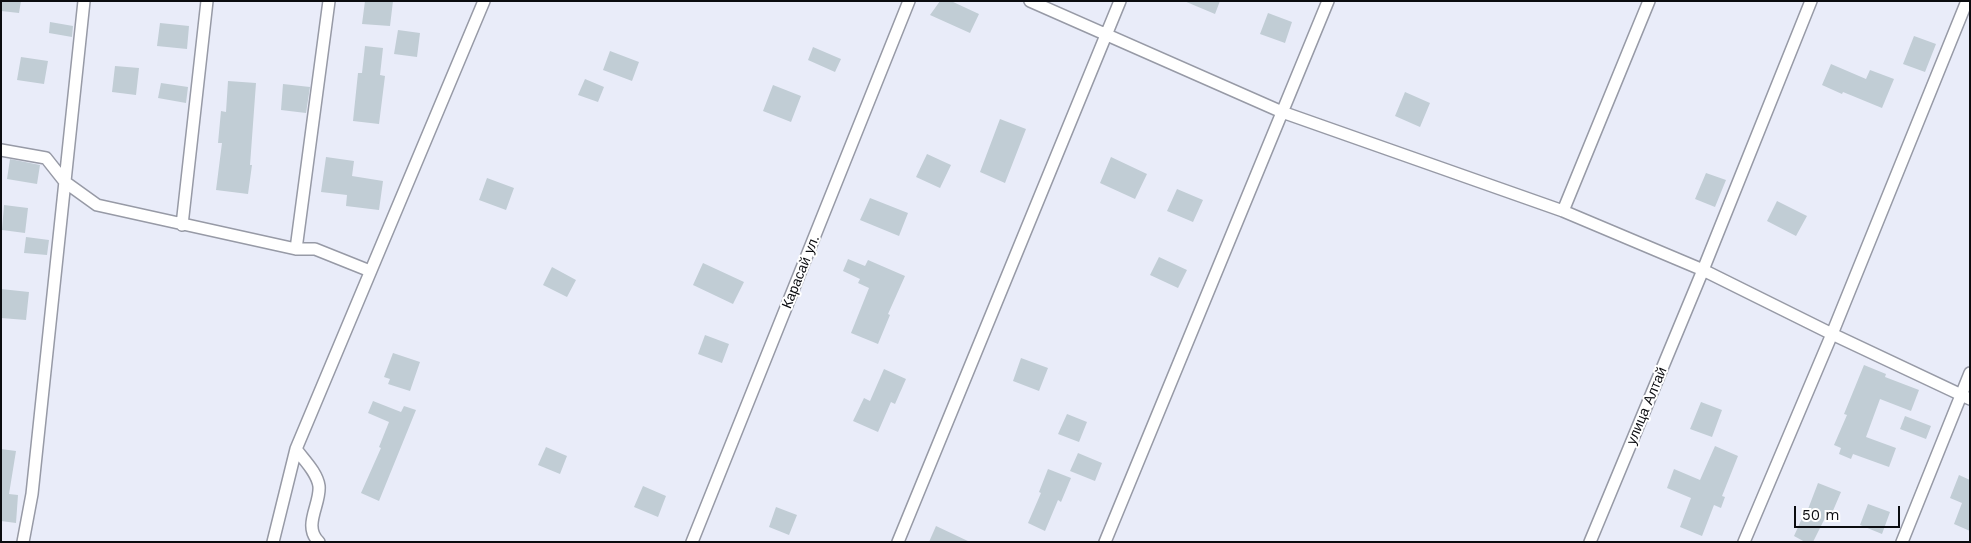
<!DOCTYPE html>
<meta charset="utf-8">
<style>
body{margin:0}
#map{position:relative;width:1971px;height:543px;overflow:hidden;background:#e9ecf9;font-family:"Work Sans",sans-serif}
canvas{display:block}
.frame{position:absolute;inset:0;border:2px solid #0b0c10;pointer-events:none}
.scale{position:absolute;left:1794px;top:506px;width:106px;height:22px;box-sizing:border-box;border:2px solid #0b0c10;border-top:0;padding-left:6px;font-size:15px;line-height:18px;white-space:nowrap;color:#0b0c10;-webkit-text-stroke:4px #fff;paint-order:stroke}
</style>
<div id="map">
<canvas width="1971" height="543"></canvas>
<div class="frame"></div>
<div class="scale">50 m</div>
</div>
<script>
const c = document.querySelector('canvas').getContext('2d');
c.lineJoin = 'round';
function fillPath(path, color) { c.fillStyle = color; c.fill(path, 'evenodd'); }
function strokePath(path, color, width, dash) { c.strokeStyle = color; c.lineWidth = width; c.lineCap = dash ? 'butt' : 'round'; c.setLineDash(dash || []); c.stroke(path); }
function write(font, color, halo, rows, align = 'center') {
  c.font = font + ' "Work Sans",sans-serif'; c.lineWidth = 4; c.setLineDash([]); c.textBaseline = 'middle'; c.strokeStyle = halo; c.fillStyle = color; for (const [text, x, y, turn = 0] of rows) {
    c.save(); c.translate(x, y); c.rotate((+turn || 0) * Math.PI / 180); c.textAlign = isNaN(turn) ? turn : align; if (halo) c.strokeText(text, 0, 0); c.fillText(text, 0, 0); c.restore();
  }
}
const building = new Path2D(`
 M 1,1 L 21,1 L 19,13 L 1,11 Z
 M 365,1 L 393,1 L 390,26 L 362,24 Z
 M 940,1 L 951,1 L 979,14 L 970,33 L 930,15 Z
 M 1184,1 L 1220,1 L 1215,14 Z
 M 1268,13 L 1292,22 L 1285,43 L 1260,34 Z
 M 50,22 L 73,26 L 72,37 L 49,33 Z
 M 160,23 L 189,26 L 187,49 L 157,46 Z
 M 398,30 L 420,33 L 417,57 L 394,54 Z
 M 1914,36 L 1936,44 L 1925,72 L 1903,64 Z
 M 365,46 L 383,48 L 380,75 L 385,76 L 379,124 L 353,121 L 358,73 L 362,73 Z
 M 813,47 L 841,59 L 835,72 L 808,60 Z
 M 610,51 L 639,62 L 632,81 L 603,70 Z
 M 21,57 L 48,61 L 44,84 L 17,80 Z
 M 1831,64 L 1866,79 L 1870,70 L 1894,79 L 1882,108 L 1843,92 L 1842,94 L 1822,85 Z
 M 115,66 L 139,68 L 136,95 L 112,92 Z
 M 585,79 L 604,87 L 598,102 L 578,95 Z
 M 228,81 L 256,83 L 250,165 L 252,165 L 248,194 L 216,190 L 222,143 L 218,143 L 221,111 L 226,112 Z
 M 161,83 L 188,87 L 186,103 L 158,98 Z
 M 283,84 L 310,87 L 306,113 L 281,110 Z
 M 773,85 L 801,96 L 791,122 L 763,111 Z
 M 1405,92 L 1430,103 L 1420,127 L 1395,116 Z
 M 1000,119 L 1026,129 L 1005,183 L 980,172 Z
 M 927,154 L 951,165 L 940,188 L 916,177 Z
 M 326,157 L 354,161 L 352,176 L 383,181 L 379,210 L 346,206 L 347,195 L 321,192 Z
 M 1111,157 L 1147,174 L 1135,199 L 1100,183 Z
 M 10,159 L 40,165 L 37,184 L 7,179 Z
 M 1706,173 L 1726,180 L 1715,207 L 1695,199 Z
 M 487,178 L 514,188 L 506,210 L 479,200 Z
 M 1177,189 L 1203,200 L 1193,222 L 1167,211 Z
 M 870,198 L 908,213 L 899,236 L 860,220 Z
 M 1777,201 L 1807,216 L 1796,236 L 1767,221 Z
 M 4,205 L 28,208 L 25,233 L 2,230 Z
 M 26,237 L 49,240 L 47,255 L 24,253 Z
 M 1159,257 L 1187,270 L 1178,288 L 1150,275 Z
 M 848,259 L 865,266 L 868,260 L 905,276 L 888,314 L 890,315 L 878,344 L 851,333 L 869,288 L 858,283 L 860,279 L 843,271 Z
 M 703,263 L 744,282 L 733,304 L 693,285 Z
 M 552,267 L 576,280 L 567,297 L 543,285 Z
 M 1,289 L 29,292 L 26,320 L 1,318 Z
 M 705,335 L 729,344 L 722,363 L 698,354 Z
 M 393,353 L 420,362 L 410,391 L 388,384 L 390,379 L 384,377 Z
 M 1021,358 L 1048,368 L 1039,391 L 1013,381 Z
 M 1864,365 L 1886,374 L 1885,377 L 1919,390 L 1911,411 L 1880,399 L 1866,437 L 1896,448 L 1889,467 L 1853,454 L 1851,459 L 1839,454 L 1841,448 L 1834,445 L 1847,415 L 1844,414 Z
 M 884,369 L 906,379 L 895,404 L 891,402 L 878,432 L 853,421 L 864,398 L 870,401 Z
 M 373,401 L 401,412 L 404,406 L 416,410 L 379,501 L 361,493 L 381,448 L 379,447 L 389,422 L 368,413 Z
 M 1701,402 L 1722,410 L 1712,437 L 1690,429 Z
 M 1067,414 L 1087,422 L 1079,442 L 1058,434 Z
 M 1905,416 L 1931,426 L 1926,439 L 1900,429 Z
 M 1715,446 L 1738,456 L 1722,496 L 1725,497 L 1721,508 L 1714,505 L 1702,536 L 1680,527 L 1691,498 L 1667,488 L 1674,469 L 1700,480 Z
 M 546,447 L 567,456 L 560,474 L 538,465 Z
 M 1,449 L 16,451 L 9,494 L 18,495 L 16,523 L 1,521 Z
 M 1078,453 L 1102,463 L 1095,481 L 1070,471 Z
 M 1048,469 L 1071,478 L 1061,502 L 1058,500 L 1045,531 L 1028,523 L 1041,493 L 1039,492 Z
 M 1959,475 L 1970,480 L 1970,531 L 1954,524 L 1962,503 L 1950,498 Z
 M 1818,483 L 1841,492 L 1832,513 L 1828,512 L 1813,542 L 1805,542 L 1794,536 L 1803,516 L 1805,517 Z
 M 643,486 L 666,496 L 658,517 L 634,507 Z
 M 1868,504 L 1890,512 L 1882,534 L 1860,525 Z
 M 776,507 L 797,515 L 789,535 L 769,527 Z
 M 936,526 L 970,542 L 929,542 Z`);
const street = new Path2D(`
 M 1030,1 L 1282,112 L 1563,211 L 1703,270 L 1832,334 L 1970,399
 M 1,150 L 46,158 L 65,182 L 97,205 L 296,249 L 315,249 L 370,271
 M 1563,211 L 1649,1
 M 182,225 L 207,1
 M 296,249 L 329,1
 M 296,449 C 303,459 317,472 319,486 C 321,504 302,526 319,542
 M 23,542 L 32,494 L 84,1
 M 273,542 L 296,449 L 484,1
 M 692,542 L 909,1
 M 898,542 L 1120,1
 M 1105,542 L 1328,1
 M 1590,542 L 1703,270 L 1811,1
 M 1744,542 L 1832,334 L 1967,1
 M 1902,542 L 1970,373`);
const streetNames = [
 ["Карасай ул.",801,272,-68],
 ["улица Алтай",1647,406,-67]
];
fillPath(building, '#c1cdd5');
strokePath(street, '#979aa6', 14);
strokePath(street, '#fff', 11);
write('14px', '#0b0c10', '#fff', streetNames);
</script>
